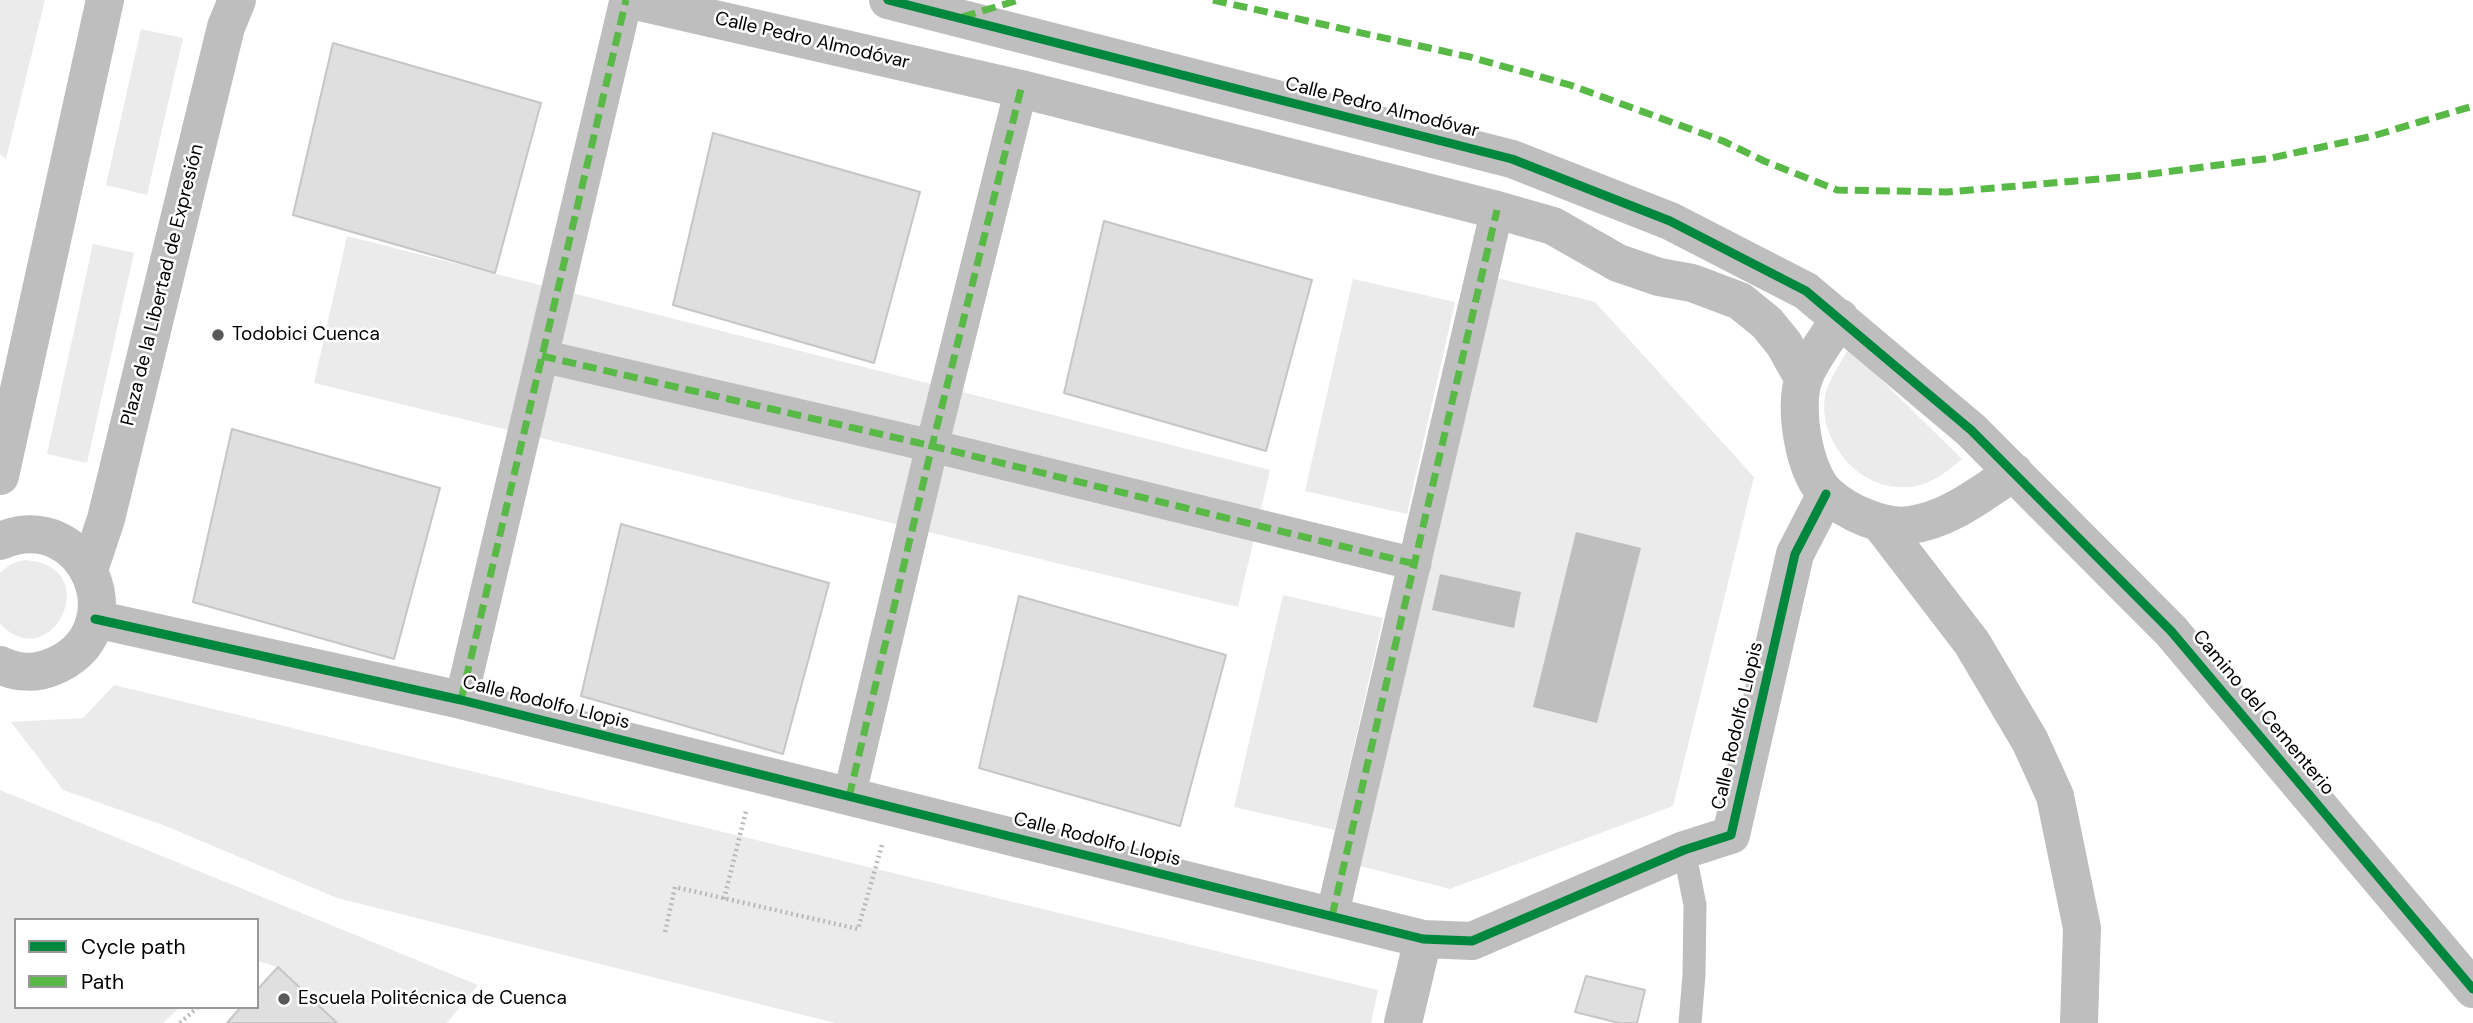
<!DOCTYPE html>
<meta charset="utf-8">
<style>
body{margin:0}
#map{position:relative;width:2473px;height:1023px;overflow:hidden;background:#fff;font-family:"DM Sans",sans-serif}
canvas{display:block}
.legend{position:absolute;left:14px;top:918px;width:245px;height:91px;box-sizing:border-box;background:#fff;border:2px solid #999;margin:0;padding:9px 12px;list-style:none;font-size:21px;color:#000}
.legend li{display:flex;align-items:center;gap:14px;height:35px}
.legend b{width:35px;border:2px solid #999}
</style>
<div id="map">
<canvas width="2473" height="1023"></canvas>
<ul class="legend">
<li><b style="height:9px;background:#00873e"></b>Cycle path</li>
<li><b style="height:9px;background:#58b947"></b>Path</li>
</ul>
</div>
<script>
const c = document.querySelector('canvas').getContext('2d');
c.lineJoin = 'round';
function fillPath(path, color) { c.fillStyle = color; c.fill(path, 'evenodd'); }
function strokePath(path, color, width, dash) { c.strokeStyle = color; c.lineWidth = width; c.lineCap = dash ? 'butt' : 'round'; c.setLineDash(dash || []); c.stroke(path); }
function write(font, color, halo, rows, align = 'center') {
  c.font = font + ' "DM Sans",sans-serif'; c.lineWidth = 5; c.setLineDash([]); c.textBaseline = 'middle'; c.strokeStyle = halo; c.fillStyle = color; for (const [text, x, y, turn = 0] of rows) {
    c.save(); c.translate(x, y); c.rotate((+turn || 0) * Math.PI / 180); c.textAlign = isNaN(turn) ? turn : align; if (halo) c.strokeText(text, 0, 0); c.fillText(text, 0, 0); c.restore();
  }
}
const green = new Path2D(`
 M 0,0 L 45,0 L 6,159 L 0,154 Z
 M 141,29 L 183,38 L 147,195 L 106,185 Z
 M 347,236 L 1270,470 L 1238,607 L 314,383 Z
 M 93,244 L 134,253 L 87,463 L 47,454 Z
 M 1489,276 L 1595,302 L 1754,477 L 1673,806 L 1450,889 L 1353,864 Z
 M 1353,279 L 1455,302 L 1407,514 L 1305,491 Z
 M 1849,348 L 1962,459 C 1943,475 1927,488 1901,487 C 1856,487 1818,439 1825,396 C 1827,383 1842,360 1849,348 Z
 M 24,560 C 107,564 53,678 0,624 L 0,573 L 11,564 Z
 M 1283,595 L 1383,618 L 1335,830 L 1234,807 Z
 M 114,685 L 1378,990 L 1371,1023 L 835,1023 L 337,898 L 163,825 L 63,790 L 11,722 L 83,718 Z
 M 0,790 L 478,985 L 447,1023 L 337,1023 L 278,967 L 257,961 L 257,920 L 16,920 L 16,1007 L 180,1007 L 163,1023 L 0,1023 Z`);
const water = new Path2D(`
 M 1576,532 L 1641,548 L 1597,723 L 1533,707 Z
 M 1440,574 L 1521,592 L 1514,628 L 1432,610 Z`);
const building = new Path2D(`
 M 333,43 L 541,103 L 495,273 L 293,215 Z
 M 713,133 L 920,192 L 874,363 L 673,305 Z
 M 1104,221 L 1312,280 L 1266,451 L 1064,393 Z
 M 232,429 L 440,488 L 394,659 L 193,602 Z
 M 621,524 L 829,583 L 783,754 L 581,696 Z
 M 1019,596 L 1226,655 L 1180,826 L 979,768 Z
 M 278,967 L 337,1023 L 227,1023 L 241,1007 L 257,1007 L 257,990 Z
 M 1586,976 L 1645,990 L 1637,1023 L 1619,1023 L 1575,1012 Z`);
const path = new Path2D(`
 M 724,899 L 746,811
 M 665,932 L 675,887 L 858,929 L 882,845
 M 180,1023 L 198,1007`);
const service = new Path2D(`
 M 1684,850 L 1695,905 L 1694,975 L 1690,1023`);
const pedestrian = new Path2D(`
 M 542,356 L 932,446 L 1415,564
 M 461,700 L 626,0
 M 849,797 L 932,446 L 1021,89
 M 1332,916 L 1497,210`);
const minor = new Path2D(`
 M 631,0 L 1021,89 L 1497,210 L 1553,226 L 1618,263 L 1659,277 L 1692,283 L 1740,301 L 1767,323 L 1784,344 L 1803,378
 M 888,0 L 1512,159 L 1670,221 L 1806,291 L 1971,430 L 2171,631 L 2473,989
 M 1840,318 C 1830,335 1810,360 1804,378 C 1793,406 1804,474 1827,494 C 1846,512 1884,529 1910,525 C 1949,520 1982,493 2014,472
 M 0,476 L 105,0
 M 1880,523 L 1972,643 L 2030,741 L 2055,796 L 2082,928 L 2079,1023
 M 0,541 C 87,504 139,632 52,667 C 36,674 16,673 0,665
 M 89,570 L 106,519 L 226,27 L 237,0
 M 95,619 L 461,700 L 1423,939 L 1472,941 L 1684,850 L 1731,835 L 1795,554 L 1826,494
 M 1403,1023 L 1423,939`);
const quiet = new Path2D(`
 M 1213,0 L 1470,57 L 1570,85 L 1723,141 L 1764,161 L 1837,190 L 1947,192 L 2135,176 L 2271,158 L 2373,136 L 2473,106
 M 962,17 L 1019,0
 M 542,356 L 932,446 L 1415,564
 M 461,700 L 626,0
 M 849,797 L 932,446 L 1021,89
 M 1332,916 L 1497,210`);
const cycleway = new Path2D(`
 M 888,0 L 1512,159 L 1670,221 L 1806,291 L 1971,430 L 2171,631 L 2473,989
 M 95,619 L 461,700 L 1423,939 L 1472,941 L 1684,850 L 1731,835 L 1795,554 L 1826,494`);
const markers = [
 [218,335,7,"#595959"],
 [284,999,7,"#595959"]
];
const streetNames = [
 ["Calle Pedro Almodóvar",812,41,13],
 ["Calle Pedro Almodóvar",1382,108,14],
 ["Plaza de la Libertad de Expresión",163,285,-76],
 ["Calle Rodolfo Llopis",546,703,14],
 ["Camino del Cementerio",2263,713,50],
 ["Calle Rodolfo Llopis",1738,726,-77],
 ["Calle Rodolfo Llopis",1097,840,14]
];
const poiNames = [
 ["Todobici Cuenca",232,335],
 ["Escuela Politécnica de Cuenca",298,999]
];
fillPath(green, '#ebebeb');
fillPath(water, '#bebebe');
fillPath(building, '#dfdfdf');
strokePath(building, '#c6c6c6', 2);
strokePath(path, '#b9b9b9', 4.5, [2, 3.5]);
strokePath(service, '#bebebe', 23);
strokePath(pedestrian, '#bebebe', 33);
strokePath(minor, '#bebebe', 38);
strokePath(quiet, '#58b947', 7, [14, 7]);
strokePath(cycleway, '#00873e', 9);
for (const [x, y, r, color] of markers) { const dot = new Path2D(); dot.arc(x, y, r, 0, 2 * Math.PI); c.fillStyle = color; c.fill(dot); strokePath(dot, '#fff', 2.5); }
write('19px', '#000', '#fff', streetNames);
write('19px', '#000', '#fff', poiNames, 'left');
</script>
